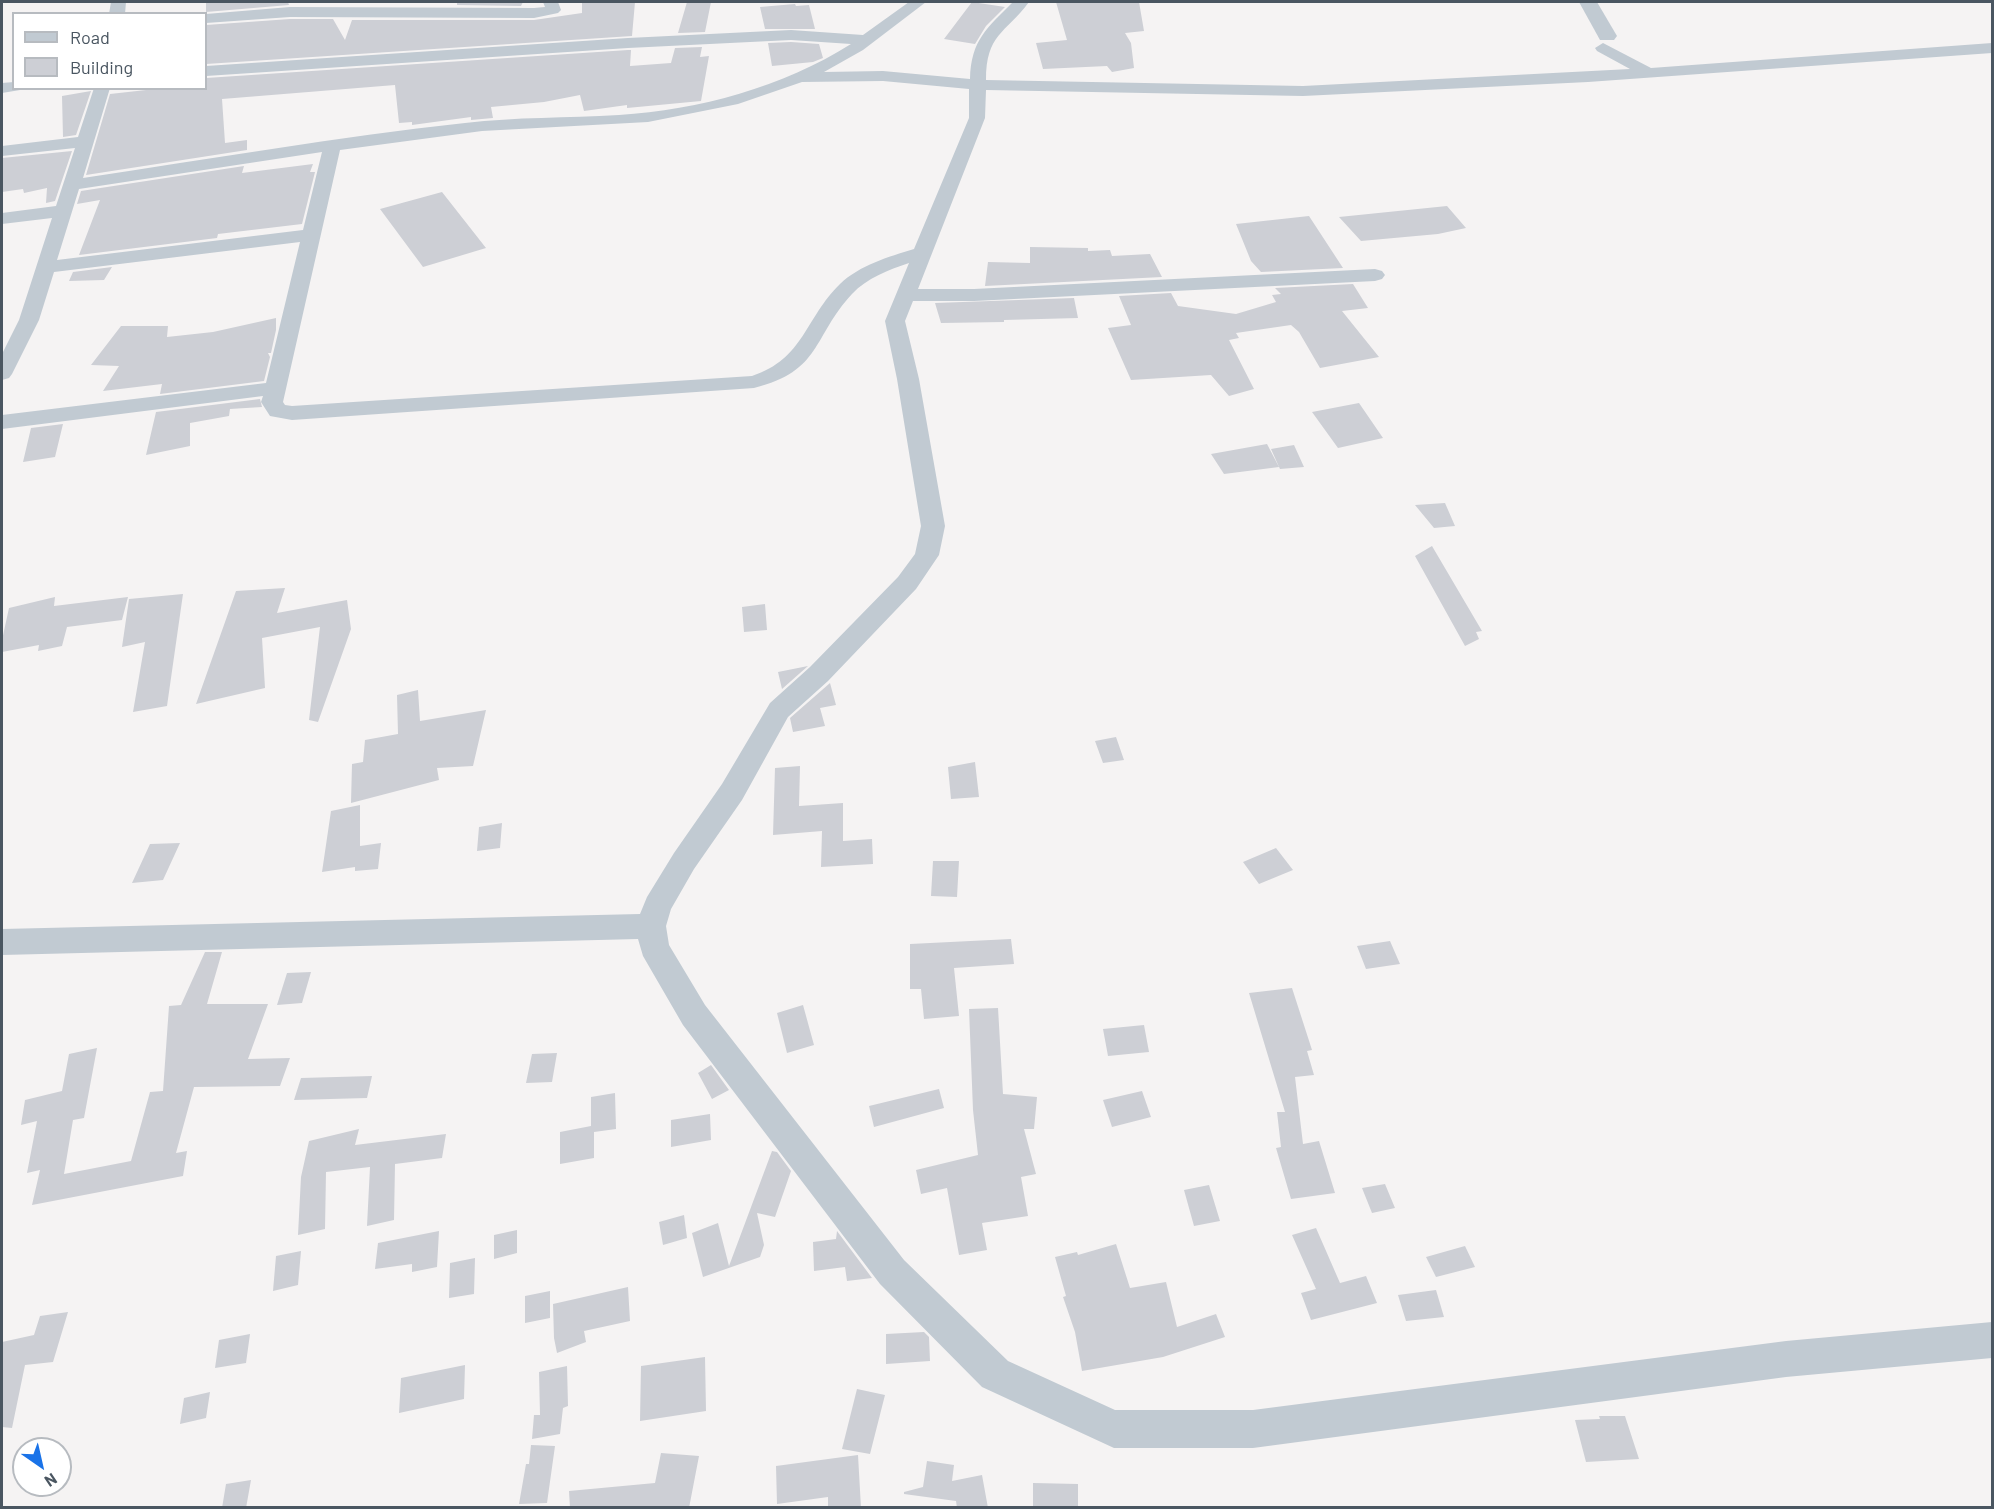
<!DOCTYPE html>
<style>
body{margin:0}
#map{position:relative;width:1994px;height:1509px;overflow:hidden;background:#f5f3f3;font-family:Barlow,sans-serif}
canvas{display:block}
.frame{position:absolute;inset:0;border:3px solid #4a5661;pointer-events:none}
.legend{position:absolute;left:12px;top:12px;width:195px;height:78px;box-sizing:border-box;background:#fff;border:2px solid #b7bbc0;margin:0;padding:8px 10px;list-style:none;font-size:18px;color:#4a5661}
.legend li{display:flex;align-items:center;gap:12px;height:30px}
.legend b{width:30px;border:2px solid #b7bbc0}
.north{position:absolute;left:12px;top:1437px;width:60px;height:60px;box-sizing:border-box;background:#fff;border:2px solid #b7bbc0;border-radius:50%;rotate:146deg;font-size:16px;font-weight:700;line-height:24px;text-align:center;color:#4a5661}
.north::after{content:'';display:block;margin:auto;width:21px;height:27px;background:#1a73e8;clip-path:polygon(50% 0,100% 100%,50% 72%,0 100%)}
</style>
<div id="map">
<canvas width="1994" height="1509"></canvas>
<div class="frame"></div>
<ul class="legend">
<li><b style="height:8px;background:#c1cad2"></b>Road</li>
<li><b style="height:16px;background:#cdcfd5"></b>Building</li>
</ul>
<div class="north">N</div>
</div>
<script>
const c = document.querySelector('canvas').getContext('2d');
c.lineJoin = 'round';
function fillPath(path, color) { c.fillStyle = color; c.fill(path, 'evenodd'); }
const building = new Path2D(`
 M 206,2 L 288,2 L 289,5 L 206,12 Z
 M 457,2 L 523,2 L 521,6 L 457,5 Z
 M 582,2 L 635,2 L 632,36 L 206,64 L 206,25 L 290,19 L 333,19 L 345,40 L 352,20 L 534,20 L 582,13 Z
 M 687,2 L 711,2 L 705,32 L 678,33 Z
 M 972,2 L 1005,7 L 986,26 L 975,44 L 944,39 Z
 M 1056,2 L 1139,2 L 1144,31 L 1125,33 L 1131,43 L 1134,68 L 1112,72 L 1107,66 L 1043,69 L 1036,43 L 1067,40 Z
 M 795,4 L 796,6 L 809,5 L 815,29 L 765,29 L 760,7 Z
 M 791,42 L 819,44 L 823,58 L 813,62 L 772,66 L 768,43 Z
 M 702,47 L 700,57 L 709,56 L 701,101 L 627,108 L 627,105 L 584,111 L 580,95 L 544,102 L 491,107 L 493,118 L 471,120 L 471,117 L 412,125 L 412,122 L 399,123 L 395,85 L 222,99 L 225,143 L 247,140 L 247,150 L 86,175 L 110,94 L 164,88 L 206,88 L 206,78 L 628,50 L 631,50 L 630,66 L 671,63 L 675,48 Z
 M 91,91 L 76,135 L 63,137 L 62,96 Z
 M 72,151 L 55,201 L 46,203 L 47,188 L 24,193 L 23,189 L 2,192 L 2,158 Z
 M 313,164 L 310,172 L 315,172 L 302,224 L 218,234 L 217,238 L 79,255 L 100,200 L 77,204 L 81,191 L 244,166 L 242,173 Z
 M 442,192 L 486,248 L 423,267 L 380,209 Z
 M 1447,206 L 1466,228 L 1438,234 L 1361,241 L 1339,217 Z
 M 1309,216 L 1343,268 L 1261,272 L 1251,261 L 1236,224 Z
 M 1030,247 L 1088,248 L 1088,251 L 1110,250 L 1112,256 L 1150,254 L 1162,277 L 985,286 L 988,262 L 1030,263 Z
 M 112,267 L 104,280 L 69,281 L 73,272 Z
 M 1353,284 L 1368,308 L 1342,311 L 1379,357 L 1320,368 L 1299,332 L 1291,325 L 1236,333 L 1239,338 L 1229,340 L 1254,389 L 1229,396 L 1211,375 L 1131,380 L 1108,328 L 1131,325 L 1119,296 L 1171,293 L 1178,306 L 1236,314 L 1276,302 L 1272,295 L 1281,294 L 1275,288 Z
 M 1074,298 L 1078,318 L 1004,320 L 1004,322 L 941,323 L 935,303 Z
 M 276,318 L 276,330 L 271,353 L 268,353 L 270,357 L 264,381 L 160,394 L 162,384 L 103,391 L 119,366 L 91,365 L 121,326 L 168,326 L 167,337 L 213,332 Z
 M 260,399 L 262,407 L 230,409 L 229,416 L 190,423 L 190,446 L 146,455 L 156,412 Z
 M 1359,403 L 1383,438 L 1338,448 L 1312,412 Z
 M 63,424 L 55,457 L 23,462 L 31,428 Z
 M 1267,444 L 1279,467 L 1224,474 L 1211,454 Z
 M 1294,445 L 1304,467 L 1280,469 L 1271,449 Z
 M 1445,503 L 1455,526 L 1434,528 L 1415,505 Z
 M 1432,546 L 1482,631 L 1476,632 L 1479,639 L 1465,646 L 1415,556 Z
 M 285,588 L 277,613 L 347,600 L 351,629 L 318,722 L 309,720 L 320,627 L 262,638 L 265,688 L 196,704 L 236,591 Z
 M 183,594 L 167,706 L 133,712 L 145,642 L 122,647 L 129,599 Z
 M 55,597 L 54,606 L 128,597 L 122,620 L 67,627 L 62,646 L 38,651 L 39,645 L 2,652 L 2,640 L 9,608 Z
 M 765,604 L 767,630 L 744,632 L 742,607 Z
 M 808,666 L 782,689 L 778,672 Z
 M 830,683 L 836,705 L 820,708 L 825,726 L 793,732 L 790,718 Z
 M 418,690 L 420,721 L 486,710 L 473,766 L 437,768 L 439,780 L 351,803 L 352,764 L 363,762 L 365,740 L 398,734 L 397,695 Z
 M 1116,737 L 1124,760 L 1103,763 L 1095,741 Z
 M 975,762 L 979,797 L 951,799 L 948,767 Z
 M 800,766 L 799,806 L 843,803 L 843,841 L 872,839 L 873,864 L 821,867 L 822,831 L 773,835 L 775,768 Z
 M 360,805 L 360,846 L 381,843 L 378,869 L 355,871 L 355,867 L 322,872 L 331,811 Z
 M 502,823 L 500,848 L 477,851 L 479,827 Z
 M 180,843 L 163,880 L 132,883 L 150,844 Z
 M 1276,848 L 1293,870 L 1259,884 L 1243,862 Z
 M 933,861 L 959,861 L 957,897 L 931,896 Z
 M 1011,939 L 1014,964 L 954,968 L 959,1016 L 924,1019 L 921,989 L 910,989 L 910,944 Z
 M 1390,941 L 1400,964 L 1366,969 L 1357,946 Z
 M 205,952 L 222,952 L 207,1004 L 268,1004 L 248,1059 L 290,1058 L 280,1086 L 194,1087 L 176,1153 L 187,1151 L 183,1176 L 32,1205 L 40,1170 L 27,1173 L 37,1121 L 21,1125 L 25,1100 L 62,1091 L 69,1054 L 97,1048 L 84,1118 L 73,1120 L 64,1174 L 131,1161 L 150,1092 L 163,1091 L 169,1006 L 181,1005 Z
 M 311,972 L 302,1003 L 277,1005 L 287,973 Z
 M 1292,988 L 1312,1050 L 1307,1051 L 1314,1075 L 1295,1077 L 1303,1144 L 1319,1141 L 1335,1193 L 1291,1199 L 1276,1148 L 1281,1147 L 1277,1112 L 1285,1112 L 1249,993 Z
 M 803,1005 L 814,1045 L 787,1053 L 777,1013 Z
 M 998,1008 L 1003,1094 L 1037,1097 L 1034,1129 L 1024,1129 L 1036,1174 L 1021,1177 L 1028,1216 L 982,1223 L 987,1250 L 959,1255 L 947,1188 L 921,1194 L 916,1170 L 978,1155 L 973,1110 L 969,1009 Z
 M 1144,1025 L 1149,1052 L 1108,1056 L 1103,1029 Z
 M 557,1053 L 552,1082 L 526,1083 L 532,1054 Z
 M 711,1065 L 729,1090 L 712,1099 L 698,1073 Z
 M 372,1076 L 367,1098 L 294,1100 L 301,1078 Z
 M 939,1089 L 944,1108 L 874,1127 L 869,1106 Z
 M 1142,1091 L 1151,1117 L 1112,1127 L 1103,1100 Z
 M 615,1093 L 616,1129 L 594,1132 L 594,1158 L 560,1164 L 560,1132 L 591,1126 L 591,1097 Z
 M 710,1114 L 711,1140 L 671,1147 L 671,1120 Z
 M 359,1129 L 355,1145 L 446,1134 L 442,1158 L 395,1164 L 394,1220 L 367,1226 L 370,1167 L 326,1172 L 325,1229 L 298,1235 L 301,1177 L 309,1141 Z
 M 772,1151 L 777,1152 L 791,1171 L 775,1217 L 757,1213 L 764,1245 L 760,1257 L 703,1277 L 692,1233 L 718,1223 L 729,1266 Z
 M 1385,1184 L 1395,1208 L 1372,1213 L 1362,1188 Z
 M 1209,1185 L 1220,1221 L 1194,1226 L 1184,1190 Z
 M 684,1215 L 687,1238 L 663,1245 L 659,1222 Z
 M 1316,1228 L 1340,1283 L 1366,1276 L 1377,1303 L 1311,1320 L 1301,1293 L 1316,1289 L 1292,1235 Z
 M 517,1230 L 517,1253 L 494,1259 L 494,1235 Z
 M 439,1231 L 437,1267 L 412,1272 L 412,1264 L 375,1269 L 378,1243 Z
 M 837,1231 L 872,1278 L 847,1281 L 845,1267 L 814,1271 L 813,1242 L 836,1239 Z
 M 1116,1244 L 1130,1288 L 1166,1282 L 1177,1327 L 1216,1314 L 1225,1337 L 1163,1357 L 1082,1371 L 1075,1332 L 1063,1297 L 1066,1296 L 1055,1257 L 1077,1252 L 1078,1255 Z
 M 1465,1246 L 1475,1267 L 1436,1277 L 1426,1257 Z
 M 301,1251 L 298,1285 L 273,1291 L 276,1256 Z
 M 475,1258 L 474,1294 L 449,1298 L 450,1263 Z
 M 628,1287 L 630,1321 L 584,1331 L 586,1342 L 557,1353 L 554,1338 L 553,1304 Z
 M 1436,1290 L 1444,1317 L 1406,1321 L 1398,1295 Z
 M 550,1291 L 550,1318 L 525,1323 L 525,1296 Z
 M 68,1312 L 53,1362 L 25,1365 L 12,1428 L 2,1427 L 2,1342 L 34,1335 L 40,1316 Z
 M 924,1332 L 929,1337 L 930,1361 L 886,1364 L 886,1334 Z
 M 250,1334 L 246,1363 L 215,1368 L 219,1340 Z
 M 705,1357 L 706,1411 L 640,1421 L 641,1366 Z
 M 465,1365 L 464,1399 L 399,1413 L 401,1378 Z
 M 567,1366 L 568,1406 L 563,1408 L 560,1434 L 532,1439 L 534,1415 L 540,1415 L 539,1372 Z
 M 857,1389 L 885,1395 L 870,1454 L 842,1449 Z
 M 210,1392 L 206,1418 L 180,1424 L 184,1398 Z
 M 1599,1416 L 1625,1416 L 1639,1459 L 1586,1462 L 1575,1420 L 1600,1419 Z
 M 531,1445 L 555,1446 L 547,1503 L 519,1504 L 526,1464 L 529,1464 Z
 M 661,1453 L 699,1456 L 689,1508 L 570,1508 L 569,1491 L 655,1483 Z
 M 858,1455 L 861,1508 L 828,1508 L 828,1497 L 777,1504 L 776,1466 Z
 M 927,1461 L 954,1465 L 952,1481 L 982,1475 L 988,1508 L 957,1508 L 956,1501 L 904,1494 L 904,1492 L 923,1487 Z
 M 251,1480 L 246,1508 L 222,1508 L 226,1484 Z
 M 1033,1483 L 1078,1484 L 1078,1508 L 1033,1508 Z`);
const minor = new Path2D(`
 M 111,2 L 126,2 L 125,14 L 109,14 Z
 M 543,2 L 558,2 L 561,10 L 558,13 L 534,18 L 290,17 L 206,23 L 206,14 L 290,7 L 534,8 L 545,7 Z
 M 909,2 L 926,2 L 863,50 L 824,72 L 883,71 L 970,79 C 971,40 987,28 1013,2 L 1029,2 C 1005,34 986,34 986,80 L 1303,86 L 1630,69 L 1597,51 L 1595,48 L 1603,43 L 1651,68 L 1992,43 L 1992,53 L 1588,82 L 1303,96 L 986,90 L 985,118 L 918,289 L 974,289 L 1375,269 L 1382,271 L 1385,275 L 1382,279 L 1375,281 L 974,301 L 913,301 L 905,321 L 919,379 L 945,526 L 939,555 L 916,589 L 828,681 L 788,717 L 742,800 L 694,869 L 671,909 L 666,926 L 669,945 L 705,1005 L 904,1260 L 1008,1361 L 1115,1410 L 1253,1410 L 1786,1341 L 1992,1322 L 1992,1358 L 1786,1377 L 1253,1448 L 1114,1448 L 982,1387 L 880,1284 L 683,1025 L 643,956 L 638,939 L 2,955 L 2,929 L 640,914 L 647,897 L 674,853 L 722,784 L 770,703 L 810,667 L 898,577 L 915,554 L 921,526 L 897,379 L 885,321 L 909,263 C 888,270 867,278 852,294 C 812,337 822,371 754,388 L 292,420 L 270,416 L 261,402 L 263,396 L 2,429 L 2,415 L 266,383 L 300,242 L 54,272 L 39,320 L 12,374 L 9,378 L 2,380 L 2,354 L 19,320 L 52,218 L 2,224 L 2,213 L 56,206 L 75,148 L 2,156 L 2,146 L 78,137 L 94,88 L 110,88 L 83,178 C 210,159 337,137 465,123 C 516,117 567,118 619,115 C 699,110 783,87 851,44 L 791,40 L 628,48 L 206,76 L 206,66 L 628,38 L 791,30 L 863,35 ZM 883,81 L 969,89 L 969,118 L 914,249 C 888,257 860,265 840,284 C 805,318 804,359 752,376 L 292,406 L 285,405 L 283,402 L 340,150 L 482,131 L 648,122 L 738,104 L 802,82 ZM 322,152 L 303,230 L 57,260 L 79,189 Z
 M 14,82 L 14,88 L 21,88 L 20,90 L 2,93 L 2,83 Z`);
const tertiary = new Path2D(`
 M 1579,2 L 1597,2 L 1617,36 L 1614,40 L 1600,40 Z`);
fillPath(building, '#cdcfd5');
fillPath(minor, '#c1cad2');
fillPath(tertiary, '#c1cad2');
</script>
